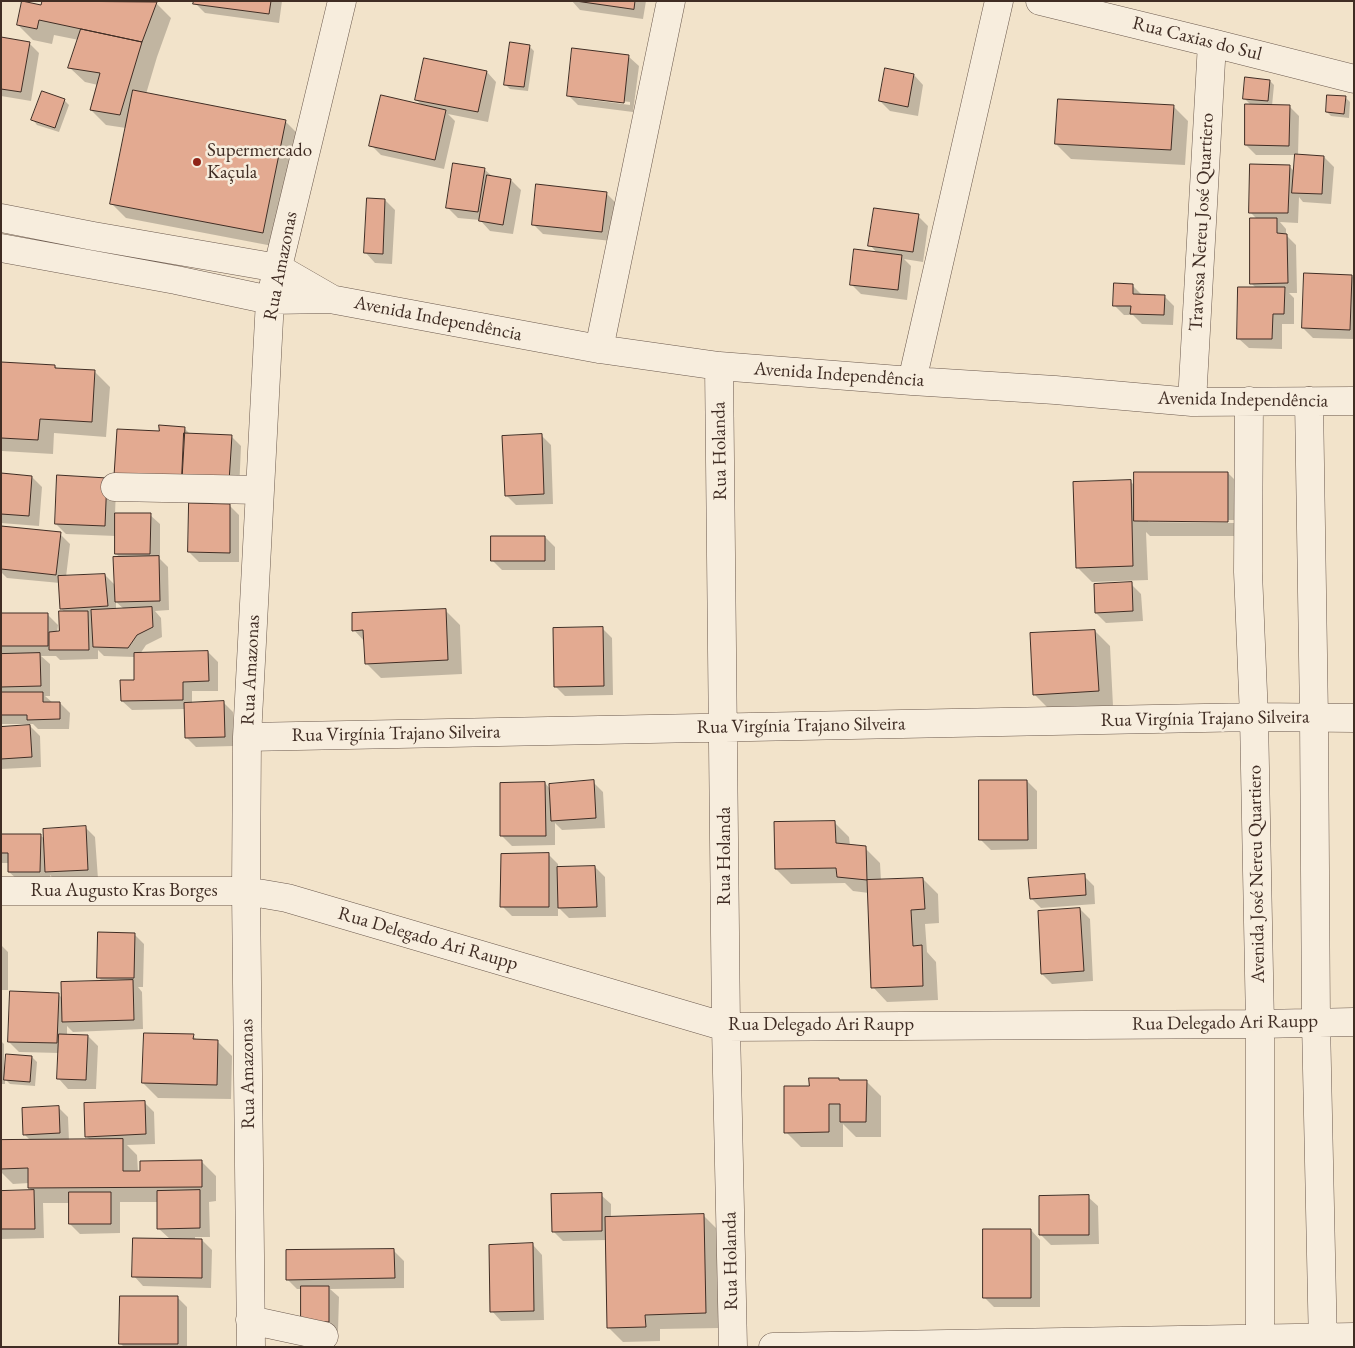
<!DOCTYPE html>
<meta charset="utf-8">
<style>
body{margin:0}
#map{position:relative;width:1355px;height:1348px;overflow:hidden;background:#f2e3ca;font-family:"EB Garamond",serif}
canvas{display:block}
.frame{position:absolute;inset:0;border:2px solid #402d24;pointer-events:none}
</style>
<div id="map">
<canvas width="1355" height="1348"></canvas>
<div class="frame"></div>
</div>
<script>
const c = document.querySelector('canvas').getContext('2d');
c.lineJoin = 'round';
function fillPath(path, color) { c.fillStyle = color; c.fill(path, 'evenodd'); }
function strokePath(path, color, width, dash) { c.strokeStyle = color; c.lineWidth = width; c.lineCap = dash ? 'butt' : 'round'; c.setLineDash(dash || []); c.stroke(path); }
function write(font, color, halo, rows, align = 'center') {
  c.font = font + ' "EB Garamond",serif'; c.lineWidth = 5; c.setLineDash([]); c.textBaseline = 'middle'; c.strokeStyle = halo; c.fillStyle = color; for (const [text, x, y, turn = 0] of rows) {
    c.save(); c.translate(x, y); c.rotate((+turn || 0) * Math.PI / 180); c.textAlign = isNaN(turn) ? turn : align; if (halo) c.strokeText(text, 0, 0); c.fillText(text, 0, 0); c.restore();
  }
}
const shadow = new Path2D(`
 M 43,1 L 149,1 L 156,3 L 171,18 L 157,57 L 146,94 L 285,121 L 300,136 L 278,247 L 126,218 L 111,203 L 126,128 L 106,125 L 91,110 L 98,85 L 85,82 L 70,68 L 79,40 L 54,35 L 52,44 L 33,40 L 18,25 L 42,7 Z
 M 195,1 L 282,1 L 279,23 L 205,13 L 195,3 Z
 M 572,1 L 646,1 L 643,19 L 580,10 Z
 M 1,39 L 30,44 L 39,53 L 31,101 L 1,96 Z
 M 529,46 L 534,51 L 528,91 L 510,89 L 505,84 Z
 M 574,50 L 629,57 L 639,66 L 633,112 L 578,105 L 568,95 ZM 577,96 L 630,102 L 630,105 L 577,98 Z
 M 487,72 L 496,82 L 488,122 L 448,114 L 455,121 L 444,169 L 381,155 L 371,145 L 423,106 L 416,100 Z
 M 914,75 L 923,85 L 918,116 L 890,111 L 880,101 Z
 M 1270,81 L 1274,85 L 1272,106 L 1289,106 L 1299,116 L 1298,155 L 1324,157 L 1334,167 L 1331,204 L 1303,202 L 1299,197 L 1298,223 L 1280,222 L 1286,229 L 1286,235 L 1296,245 L 1297,293 L 1289,293 L 1294,298 L 1294,324 L 1282,324 L 1282,349 L 1249,348 L 1239,339 L 1256,288 L 1252,284 L 1257,219 L 1250,212 L 1289,166 L 1295,172 L 1296,155 L 1256,155 L 1246,145 L 1251,105 L 1245,99 Z
 M 1345,97 L 1350,102 L 1349,118 L 1331,116 L 1327,112 Z
 M 64,100 L 69,105 L 59,132 L 37,125 L 33,120 Z
 M 1173,106 L 1188,121 L 1185,165 L 1071,159 L 1056,144 Z
 M 484,169 L 493,177 L 511,180 L 521,190 L 513,234 L 490,231 L 480,220 L 458,218 L 448,208 Z
 M 606,193 L 616,203 L 612,241 L 543,234 L 533,224 Z
 M 385,200 L 395,210 L 392,264 L 375,263 L 366,253 Z
 M 918,216 L 928,226 L 923,262 L 904,259 L 911,266 L 907,300 L 861,294 L 851,284 L 878,254 L 870,245 Z
 M 1352,276 L 1354,278 L 1354,339 L 1313,338 L 1303,328 Z
 M 1132,285 L 1142,295 L 1164,296 L 1174,306 L 1173,325 L 1142,324 L 1133,315 L 1124,315 L 1114,305 Z
 M 1,363 L 55,366 L 58,369 L 95,372 L 110,387 L 106,437 L 54,433 L 53,454 L 2,451 L 1,450 Z
 M 184,428 L 191,435 L 231,436 L 241,446 L 239,491 L 160,432 Z
 M 541,435 L 551,445 L 553,504 L 516,505 L 506,495 Z
 M 1228,473 L 1243,488 L 1242,536 L 1150,536 L 1146,532 L 1148,580 L 1092,582 L 1077,567 L 1130,481 L 1135,486 ZM 1148,520 L 1234,520 L 1234,523 L 1148,522 Z
 M 1,475 L 32,477 L 42,487 L 39,526 L 1,523 Z
 M 116,489 L 115,514 L 150,515 L 160,524 L 160,559 L 168,567 L 169,610 L 155,611 L 161,618 L 162,637 L 146,645 L 140,654 L 208,652 L 218,662 L 218,691 L 192,691 L 192,703 L 223,702 L 233,712 L 234,746 L 196,747 L 186,737 L 185,709 L 132,710 L 122,701 L 135,681 L 135,657 L 104,656 L 98,650 L 98,659 L 60,660 L 56,656 L 41,656 L 50,664 L 50,696 L 45,696 L 53,703 L 60,703 L 70,713 L 69,729 L 38,729 L 33,724 L 1,724 L 1,614 L 48,615 L 58,625 L 57,633 L 61,633 L 65,612 L 61,609 L 60,583 L 7,578 L 1,572 L 1,533 L 60,534 L 70,544 L 66,577 L 105,575 L 115,585 L 121,558 L 116,554 L 116,536 L 66,534 L 56,524 ZM 116,602 L 124,609 L 116,610 Z
 M 229,505 L 239,515 L 239,562 L 199,562 L 189,552 Z
 M 545,537 L 555,547 L 555,570 L 502,570 L 492,560 Z
 M 1131,584 L 1141,594 L 1143,621 L 1106,623 L 1096,613 L 1095,586 Z
 M 445,610 L 460,625 L 462,674 L 381,678 L 366,663 L 365,642 L 354,630 Z
 M 602,628 L 612,638 L 613,695 L 565,696 L 555,686 Z
 M 1095,631 L 1110,646 L 1113,706 L 1049,709 L 1034,694 Z
 M 30,726 L 40,736 L 41,767 L 1,769 L 1,728 Z
 M 1027,781 L 1037,791 L 1037,849 L 991,850 L 981,840 Z
 M 593,782 L 603,792 L 605,828 L 562,830 L 555,823 L 555,845 L 512,846 L 502,836 L 545,783 L 550,789 Z
 M 834,822 L 849,837 L 850,846 L 865,848 L 880,863 L 881,881 L 923,879 L 938,894 L 939,923 L 925,924 L 927,952 L 936,962 L 938,1000 L 887,1002 L 873,987 L 869,893 L 853,891 L 845,883 L 791,884 L 776,869 Z
 M 85,827 L 95,837 L 98,879 L 56,881 L 50,875 L 50,881 L 19,881 L 9,872 L 9,863 L 1,863 L 1,835 L 41,836 L 45,839 Z
 M 548,854 L 558,864 L 558,868 L 595,867 L 605,877 L 606,917 L 569,918 L 558,907 L 558,916 L 512,916 L 502,906 Z
 M 1084,876 L 1094,886 L 1095,904 L 1041,908 L 1031,898 Z
 M 1080,909 L 1090,919 L 1093,981 L 1052,984 L 1042,974 Z
 M 134,934 L 144,944 L 143,987 L 138,987 L 142,992 L 143,1029 L 73,1032 L 67,1026 L 67,1035 L 88,1036 L 98,1046 L 96,1089 L 68,1089 L 59,1079 L 60,1053 L 19,1052 L 9,1042 L 58,994 L 62,998 L 103,982 L 98,977 Z
 M 1,945 L 8,952 L 8,990 L 1,990 Z
 M 193,1036 L 198,1041 L 217,1041 L 232,1056 L 231,1099 L 158,1098 L 143,1083 Z
 M 1,1041 L 4,1044 L 4,1071 L 6,1071 L 8,1055 L 32,1057 L 37,1062 L 35,1086 L 10,1084 L 5,1079 L 5,1084 L 1,1084 Z
 M 838,1079 L 840,1081 L 866,1081 L 881,1096 L 881,1137 L 856,1137 L 843,1124 L 843,1147 L 801,1147 L 786,1132 L 811,1087 Z
 M 144,1102 L 154,1112 L 155,1144 L 127,1145 L 137,1155 L 138,1172 L 201,1161 L 216,1176 L 216,1201 L 209,1202 L 210,1237 L 195,1237 L 195,1240 L 202,1240 L 212,1250 L 211,1288 L 143,1286 L 134,1276 L 170,1239 L 158,1228 L 158,1202 L 120,1202 L 120,1233 L 80,1234 L 70,1224 L 70,1203 L 43,1203 L 44,1238 L 1,1239 L 1,1192 L 33,1191 L 29,1188 L 29,1183 L 13,1184 L 1,1172 L 1,1141 L 31,1141 L 24,1134 L 58,1107 L 68,1117 L 69,1141 L 91,1141 L 86,1136 Z
 M 601,1195 L 611,1204 L 611,1218 L 704,1216 L 719,1231 L 720,1328 L 660,1329 L 660,1341 L 623,1342 L 608,1327 L 607,1240 L 563,1241 L 553,1231 Z
 M 1088,1197 L 1098,1206 L 1099,1244 L 1051,1245 L 1041,1235 Z
 M 1031,1230 L 1040,1240 L 1040,1307 L 994,1307 L 984,1297 Z
 M 533,1245 L 542,1255 L 544,1320 L 501,1321 L 492,1311 Z
 M 394,1251 L 404,1261 L 404,1288 L 330,1289 L 339,1297 L 338,1331 L 312,1331 L 302,1289 L 297,1289 L 287,1279 Z
 M 177,1297 L 187,1307 L 187,1347 L 124,1347 L 121,1344 Z`);
const building = new Path2D(`
 M 22,1 L 41,5 L 42,1 L 157,2 L 142,42 L 39,20 L 37,29 L 17,25 Z
 M 194,1 L 271,1 L 269,14 L 193,4 Z
 M 576,1 L 635,1 L 634,9 Z
 M 81,29 L 142,42 L 120,115 L 90,110 L 100,73 L 68,68 Z
 M 1,37 L 30,42 L 21,92 L 1,89 Z
 M 510,42 L 530,45 L 524,87 L 504,85 Z
 M 572,48 L 629,55 L 624,103 L 567,96 Z
 M 424,58 L 487,71 L 478,112 L 415,100 Z
 M 885,68 L 914,74 L 908,107 L 879,101 Z
 M 1245,77 L 1270,80 L 1268,101 L 1243,99 Z
 M 133,90 L 286,120 L 263,233 L 110,204 Z
 M 42,91 L 65,99 L 55,128 L 31,120 Z
 M 381,95 L 446,110 L 435,160 L 369,146 Z
 M 1327,95 L 1346,96 L 1344,114 L 1326,112 Z
 M 1058,99 L 1174,105 L 1171,150 L 1055,144 Z
 M 1245,104 L 1290,105 L 1289,146 L 1245,145 Z
 M 1295,154 L 1324,156 L 1322,194 L 1292,193 Z
 M 453,163 L 485,168 L 478,212 L 446,208 Z
 M 1250,164 L 1290,165 L 1288,213 L 1249,213 Z
 M 487,175 L 511,179 L 503,225 L 479,221 Z
 M 536,184 L 607,192 L 602,232 L 532,225 Z
 M 367,198 L 385,199 L 383,254 L 364,253 Z
 M 874,208 L 919,214 L 913,252 L 868,246 Z
 M 1250,218 L 1277,218 L 1277,233 L 1287,234 L 1288,283 L 1250,284 Z
 M 854,249 L 902,255 L 898,290 L 850,285 Z
 M 1304,273 L 1352,275 L 1350,330 L 1302,328 Z
 M 1114,283 L 1133,284 L 1133,294 L 1165,295 L 1164,315 L 1130,314 L 1131,306 L 1113,306 Z
 M 1238,287 L 1285,287 L 1284,314 L 1273,314 L 1272,339 L 1237,339 Z
 M 1,362 L 55,365 L 55,368 L 95,370 L 92,422 L 40,419 L 38,440 L 1,438 Z
 M 159,425 L 185,427 L 182,479 L 114,476 L 117,429 L 159,431 Z
 M 184,433 L 232,435 L 229,482 L 182,479 Z
 M 542,434 L 544,494 L 505,496 L 502,436 Z
 M 1134,472 L 1228,472 L 1228,522 L 1134,521 Z
 M 1,473 L 32,476 L 29,516 L 1,514 Z
 M 57,475 L 107,478 L 105,526 L 55,524 Z
 M 1131,480 L 1133,566 L 1076,568 L 1073,482 Z
 M 189,503 L 230,504 L 230,553 L 188,552 Z
 M 115,513 L 151,513 L 150,554 L 115,554 Z
 M 1,526 L 61,532 L 56,575 L 1,569 Z
 M 491,536 L 545,536 L 545,561 L 491,561 Z
 M 159,556 L 160,601 L 115,602 L 113,557 Z
 M 105,574 L 108,606 L 60,609 L 58,576 Z
 M 1132,582 L 1133,611 L 1095,613 L 1094,584 Z
 M 152,607 L 153,627 L 137,635 L 128,648 L 93,647 L 91,610 Z
 M 446,609 L 448,660 L 365,664 L 363,630 L 352,631 L 352,613 Z
 M 59,611 L 88,611 L 89,650 L 49,650 L 49,632 L 59,631 Z
 M 1,613 L 48,613 L 48,646 L 1,646 Z
 M 603,627 L 604,686 L 554,687 L 553,628 Z
 M 1095,630 L 1099,691 L 1033,695 L 1030,633 Z
 M 208,651 L 209,681 L 183,682 L 183,700 L 121,701 L 120,680 L 134,680 L 134,653 Z
 M 40,653 L 41,686 L 1,687 L 1,654 Z
 M 1,692 L 43,692 L 43,702 L 60,702 L 60,719 L 27,720 L 27,715 L 1,715 Z
 M 224,701 L 225,737 L 185,738 L 184,703 Z
 M 30,725 L 32,757 L 1,759 L 1,727 Z
 M 594,780 L 596,818 L 551,821 L 549,784 Z
 M 979,780 L 1027,780 L 1028,840 L 979,840 Z
 M 545,782 L 546,836 L 500,836 L 500,783 Z
 M 835,821 L 836,843 L 866,846 L 867,880 L 837,877 L 836,868 L 775,869 L 774,822 Z
 M 86,826 L 88,870 L 45,872 L 43,829 Z
 M 1,834 L 41,834 L 40,872 L 8,872 L 8,853 L 1,853 Z
 M 549,853 L 549,907 L 500,907 L 501,854 Z
 M 595,866 L 597,907 L 558,908 L 557,867 Z
 M 1085,874 L 1086,895 L 1030,899 L 1028,878 Z
 M 923,878 L 925,909 L 911,910 L 913,946 L 922,945 L 923,986 L 871,988 L 867,880 Z
 M 1080,908 L 1084,971 L 1041,974 L 1038,911 Z
 M 98,932 L 135,933 L 134,978 L 97,978 Z
 M 133,980 L 134,1020 L 62,1022 L 61,982 Z
 M 10,991 L 59,993 L 57,1043 L 8,1042 Z
 M 144,1033 L 194,1034 L 193,1039 L 218,1040 L 217,1085 L 142,1083 Z
 M 59,1034 L 88,1035 L 86,1080 L 57,1079 Z
 M 6,1054 L 32,1056 L 30,1082 L 4,1080 Z
 M 809,1078 L 839,1078 L 839,1080 L 867,1080 L 866,1122 L 840,1122 L 840,1104 L 829,1104 L 829,1132 L 784,1133 L 784,1086 L 809,1086 Z
 M 145,1101 L 146,1134 L 85,1137 L 84,1103 Z
 M 59,1106 L 60,1133 L 23,1135 L 22,1108 Z
 M 123,1139 L 123,1171 L 140,1171 L 140,1161 L 202,1160 L 202,1187 L 28,1188 L 28,1168 L 1,1169 L 1,1140 Z
 M 34,1190 L 35,1229 L 1,1229 L 1,1191 Z
 M 200,1190 L 200,1228 L 157,1229 L 157,1191 Z
 M 69,1192 L 111,1192 L 111,1224 L 69,1224 Z
 M 602,1193 L 602,1231 L 552,1232 L 551,1194 Z
 M 1089,1195 L 1089,1235 L 1039,1235 L 1039,1196 Z
 M 704,1214 L 706,1313 L 645,1315 L 646,1327 L 607,1328 L 605,1217 Z
 M 983,1229 L 1031,1229 L 1031,1298 L 983,1298 Z
 M 133,1238 L 202,1239 L 202,1278 L 132,1277 Z
 M 533,1243 L 534,1311 L 490,1312 L 489,1245 Z
 M 394,1249 L 395,1278 L 286,1280 L 286,1250 Z
 M 301,1286 L 329,1286 L 329,1322 L 301,1321 Z
 M 120,1296 L 178,1296 L 178,1344 L 119,1344 Z`);
const minor = new Path2D(`
 M 1040,1 L 1212,43 L 1354,79
 M 1,218 L 93,236 L 278,268 L 330,298
 M 1,248 L 176,280 L 270,300 L 330,299 L 599,349 L 719,366 L 912,381 L 1055,390 L 1192,402 L 1354,401
 M 599,349 L 671,1
 M 719,366 L 726,1027 L 733,1347
 M 912,381 L 999,1
 M 1249,401 L 1248,572 L 1254,717 L 1260,1024 L 1260,1347
 M 1309,401 L 1314,718 L 1316,1022 L 1323,1347
 M 1192,402 L 1212,43
 M 115,487 L 260,490
 M 247,737 L 1254,717 L 1354,718
 M 1,891 L 246,891 L 287,898 L 726,1027 L 1260,1024 L 1354,1022
 M 250,1320 L 324,1336
 M 251,1347 L 246,891 L 247,737 L 270,300 L 342,1
 M 773,1347 L 1354,1337`);
const markers = [
 [197,162,5,"#8f2418"]
];
const streetNames = [
 ["Rua Caxias do Sul",1197,39,14],
 ["Travessa Nereu José Quartiero",1202,222,-87],
 ["Rua Amazonas",281,266,-79],
 ["Avenida Independência",438,319,11],
 ["Avenida Independência",839,375,4],
 ["Avenida Independência",1243,400,1],
 ["Rua Holanda",720,451,-91],
 ["Rua Amazonas",251,670,-87],
 ["Rua Virgínia Trajano Silveira",1205,719,-1],
 ["Rua Virgínia Trajano Silveira",801,726,-1],
 ["Rua Virgínia Trajano Silveira",396,734,-1],
 ["Rua Holanda",725,856,-90],
 ["Avenida José Nereu Quartiero",1257,874,-91],
 ["Rua Augusto Kras Borges",124,891],
 ["Rua Delegado Ari Raupp",428,939,16],
 ["Rua Delegado Ari Raupp",1225,1023,-1],
 ["Rua Delegado Ari Raupp",821,1025],
 ["Rua Amazonas",248,1074,-91],
 ["Rua Holanda",731,1261,-91]
];
const poiNames = [
 ["Supermercado",207,151],
 ["Kaçula",207,173]
];
fillPath(shadow, '#0003');
fillPath(building, '#e3aa91');
strokePath(building, '#402d24', 1);
strokePath(minor, '#6c5a4e', 29);
strokePath(minor, '#f7eddd', 28);
for (const [x, y, r, color] of markers) { const dot = new Path2D(); dot.arc(x, y, r, 0, 2 * Math.PI); c.fillStyle = color; c.fill(dot); strokePath(dot, '#f7eddd', 2); }
write('19px', '#402d24', '#f7eddd', streetNames);
write('19px', '#402d24', '#f7eddd', poiNames, 'left');
</script>
